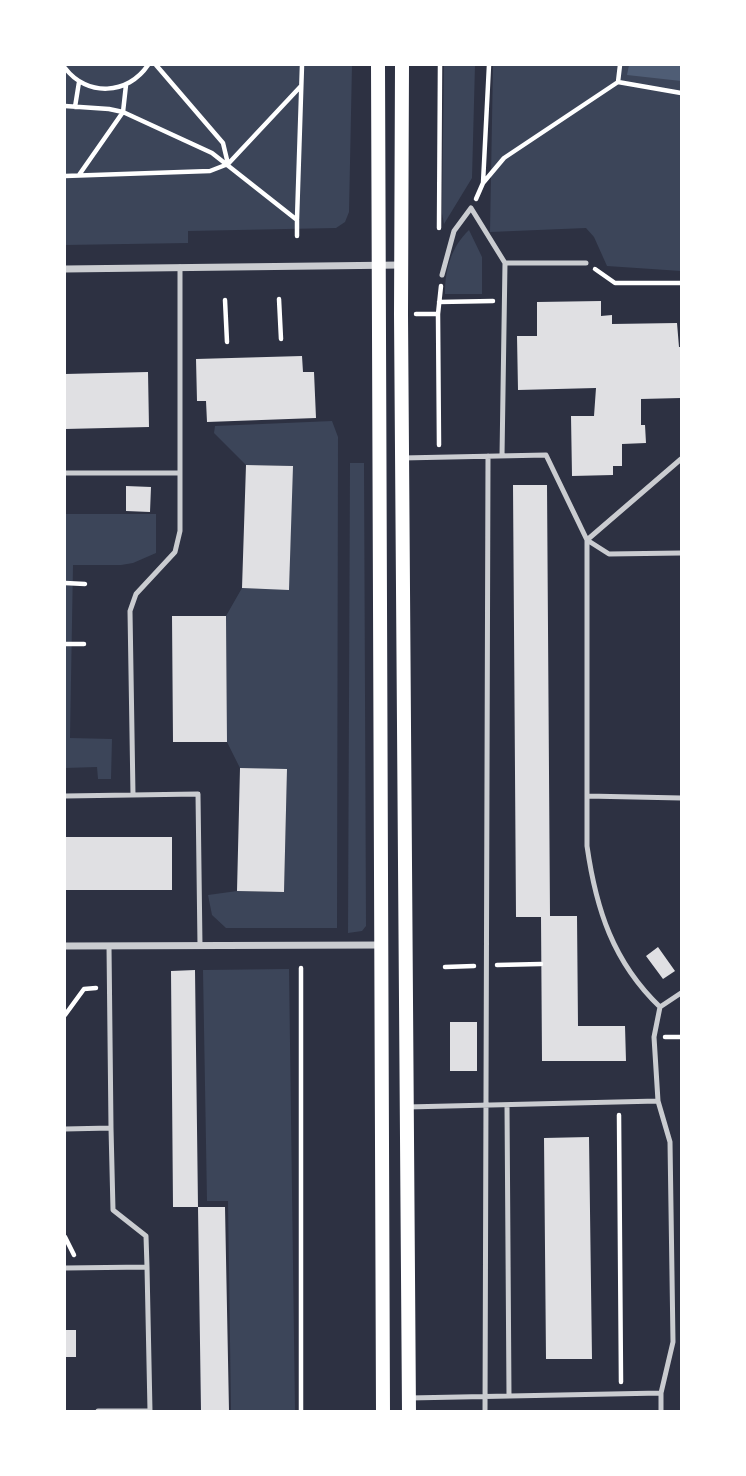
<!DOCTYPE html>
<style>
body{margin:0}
#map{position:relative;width:746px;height:1476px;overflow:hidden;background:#2d3142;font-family:Raleway,sans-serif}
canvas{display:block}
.frame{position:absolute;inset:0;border:66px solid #fff;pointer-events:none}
</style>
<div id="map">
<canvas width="746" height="1476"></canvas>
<div class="frame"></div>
</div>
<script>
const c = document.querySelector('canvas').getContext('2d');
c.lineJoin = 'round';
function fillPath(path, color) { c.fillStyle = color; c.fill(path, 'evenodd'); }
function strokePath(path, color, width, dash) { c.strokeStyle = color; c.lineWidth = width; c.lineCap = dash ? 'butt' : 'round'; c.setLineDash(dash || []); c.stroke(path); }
const green = new Path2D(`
 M 65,65 L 352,65 L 349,212 L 345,222 L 336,228 L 188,231 L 188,243 L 65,245 Z
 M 444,65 L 475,65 L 472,178 L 444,224 L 442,213 Z
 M 493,65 L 681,65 L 681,271 L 607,266 L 594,237 L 586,228 L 490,232 Z
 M 469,230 L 482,257 L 482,294 L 445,294 C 445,270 451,247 469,230 Z
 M 332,421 L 338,437 L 337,928 L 226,928 L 212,915 L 208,895 L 237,891 L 284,892 L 287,770 L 240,768 L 227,742 L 226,616 L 242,588 L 289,589 L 292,466 L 246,465 L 214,433 L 215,426 Z
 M 350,463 L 364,463 L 366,926 L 362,931 L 348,933 Z
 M 65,514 L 156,514 L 156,553 L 133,563 L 121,565 L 73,565 L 70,738 L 112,739 L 111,779 L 98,779 L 97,767 L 65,768 Z
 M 289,969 L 295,1411 L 231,1411 L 228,1201 L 207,1201 L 203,970 Z`);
const water = new Path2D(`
 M 629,65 L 681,65 L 681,81 L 627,75 Z`);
const building = new Path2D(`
 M 601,301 L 601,316 L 612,315 L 612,324 L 677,323 L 679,347 L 681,347 L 681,398 L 641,399 L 641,425 L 645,425 L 646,443 L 622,444 L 622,466 L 613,466 L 613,475 L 572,476 L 571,416 L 594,416 L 596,388 L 518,390 L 517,336 L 537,336 L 537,302 Z
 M 302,356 L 303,372 L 314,372 L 316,418 L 207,422 L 206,401 L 197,401 L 196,359 Z
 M 148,372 L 149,427 L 65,429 L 65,374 Z
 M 246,465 L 293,466 L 289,590 L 242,588 Z
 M 513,485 L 547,485 L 550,916 L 577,916 L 578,1026 L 625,1026 L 626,1061 L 542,1061 L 541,917 L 516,917 Z
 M 126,486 L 151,487 L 150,512 L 126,511 Z
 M 172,616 L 226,616 L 227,742 L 173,742 Z
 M 240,768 L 287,769 L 284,892 L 237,891 Z
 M 65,837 L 172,837 L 172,890 L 65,890 Z
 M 658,947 L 675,971 L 663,979 L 646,956 Z
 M 195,970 L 198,1207 L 173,1207 L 171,971 Z
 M 450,1022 L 477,1022 L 477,1071 L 450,1071 Z
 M 589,1137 L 592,1359 L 546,1359 L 544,1138 Z
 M 198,1207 L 225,1207 L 229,1411 L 201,1411 Z
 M 65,1330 L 76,1330 L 76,1357 L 65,1357 Z`);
const path = new Path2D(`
 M 156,65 L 223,143 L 228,164
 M 65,68 C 87,97 128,95 148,65
 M 618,82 L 620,65
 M 65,106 L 109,109 L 123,112 L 212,153 L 297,220 L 297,236
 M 75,107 L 79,82
 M 79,175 L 123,112 L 126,85
 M 65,176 L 210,171 L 228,164 L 301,86
 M 483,183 L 504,158 L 618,82 L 681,93
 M 476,199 L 483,183 L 489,65
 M 297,219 L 302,65
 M 439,228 L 440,65
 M 595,269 L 615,283 L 681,283
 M 279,299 L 281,339
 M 225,300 L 227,342
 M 439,302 L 493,301
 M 416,314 L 438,314
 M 439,445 L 438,314 L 441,286
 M 65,583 L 85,584
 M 65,644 L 84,644
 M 497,965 L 541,964
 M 445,967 L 474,966
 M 301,968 L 301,1411
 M 65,1015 L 84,989 L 96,988
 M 665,1037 L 681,1037
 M 619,1115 L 621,1382
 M 65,1237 L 74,1255`);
const service = new Path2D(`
 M 505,263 L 586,263
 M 442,275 L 454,231 L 471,208 L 505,263 L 502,456
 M 402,458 L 546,455 L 587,540 L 609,554 L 681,553
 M 65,473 L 180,473
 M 133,795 L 130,611 L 136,594 L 175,552 L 180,531 L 180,267
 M 65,796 L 198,794 L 200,946
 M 587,796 L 681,798
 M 660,1007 C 613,962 596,909 587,846 L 587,540 L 681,459
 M 507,1105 L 509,1396
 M 407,1107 L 658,1101
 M 65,1129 L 111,1128 L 109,946
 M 147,1267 L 150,1411
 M 65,1268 L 147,1267 L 146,1236 L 113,1210 L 111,1128
 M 409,1398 L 661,1393
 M 98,1411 L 150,1411
 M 485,1411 L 488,456
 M 661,1411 L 661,1393 L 673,1342 L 670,1142 L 658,1101 L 654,1037 L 660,1007 L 681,993`);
const minor = new Path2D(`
 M 65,269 L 401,265
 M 65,946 L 383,945`);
const secondary = new Path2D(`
 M 378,65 L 383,1411
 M 402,65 L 401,314 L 409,1411`);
fillPath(green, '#3c4559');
fillPath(water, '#4f5d75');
fillPath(building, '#e0e0e3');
strokePath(path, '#fff', 4.5);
strokePath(service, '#caccd0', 5);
strokePath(minor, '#caccd0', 7);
strokePath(secondary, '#fff', 14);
</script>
